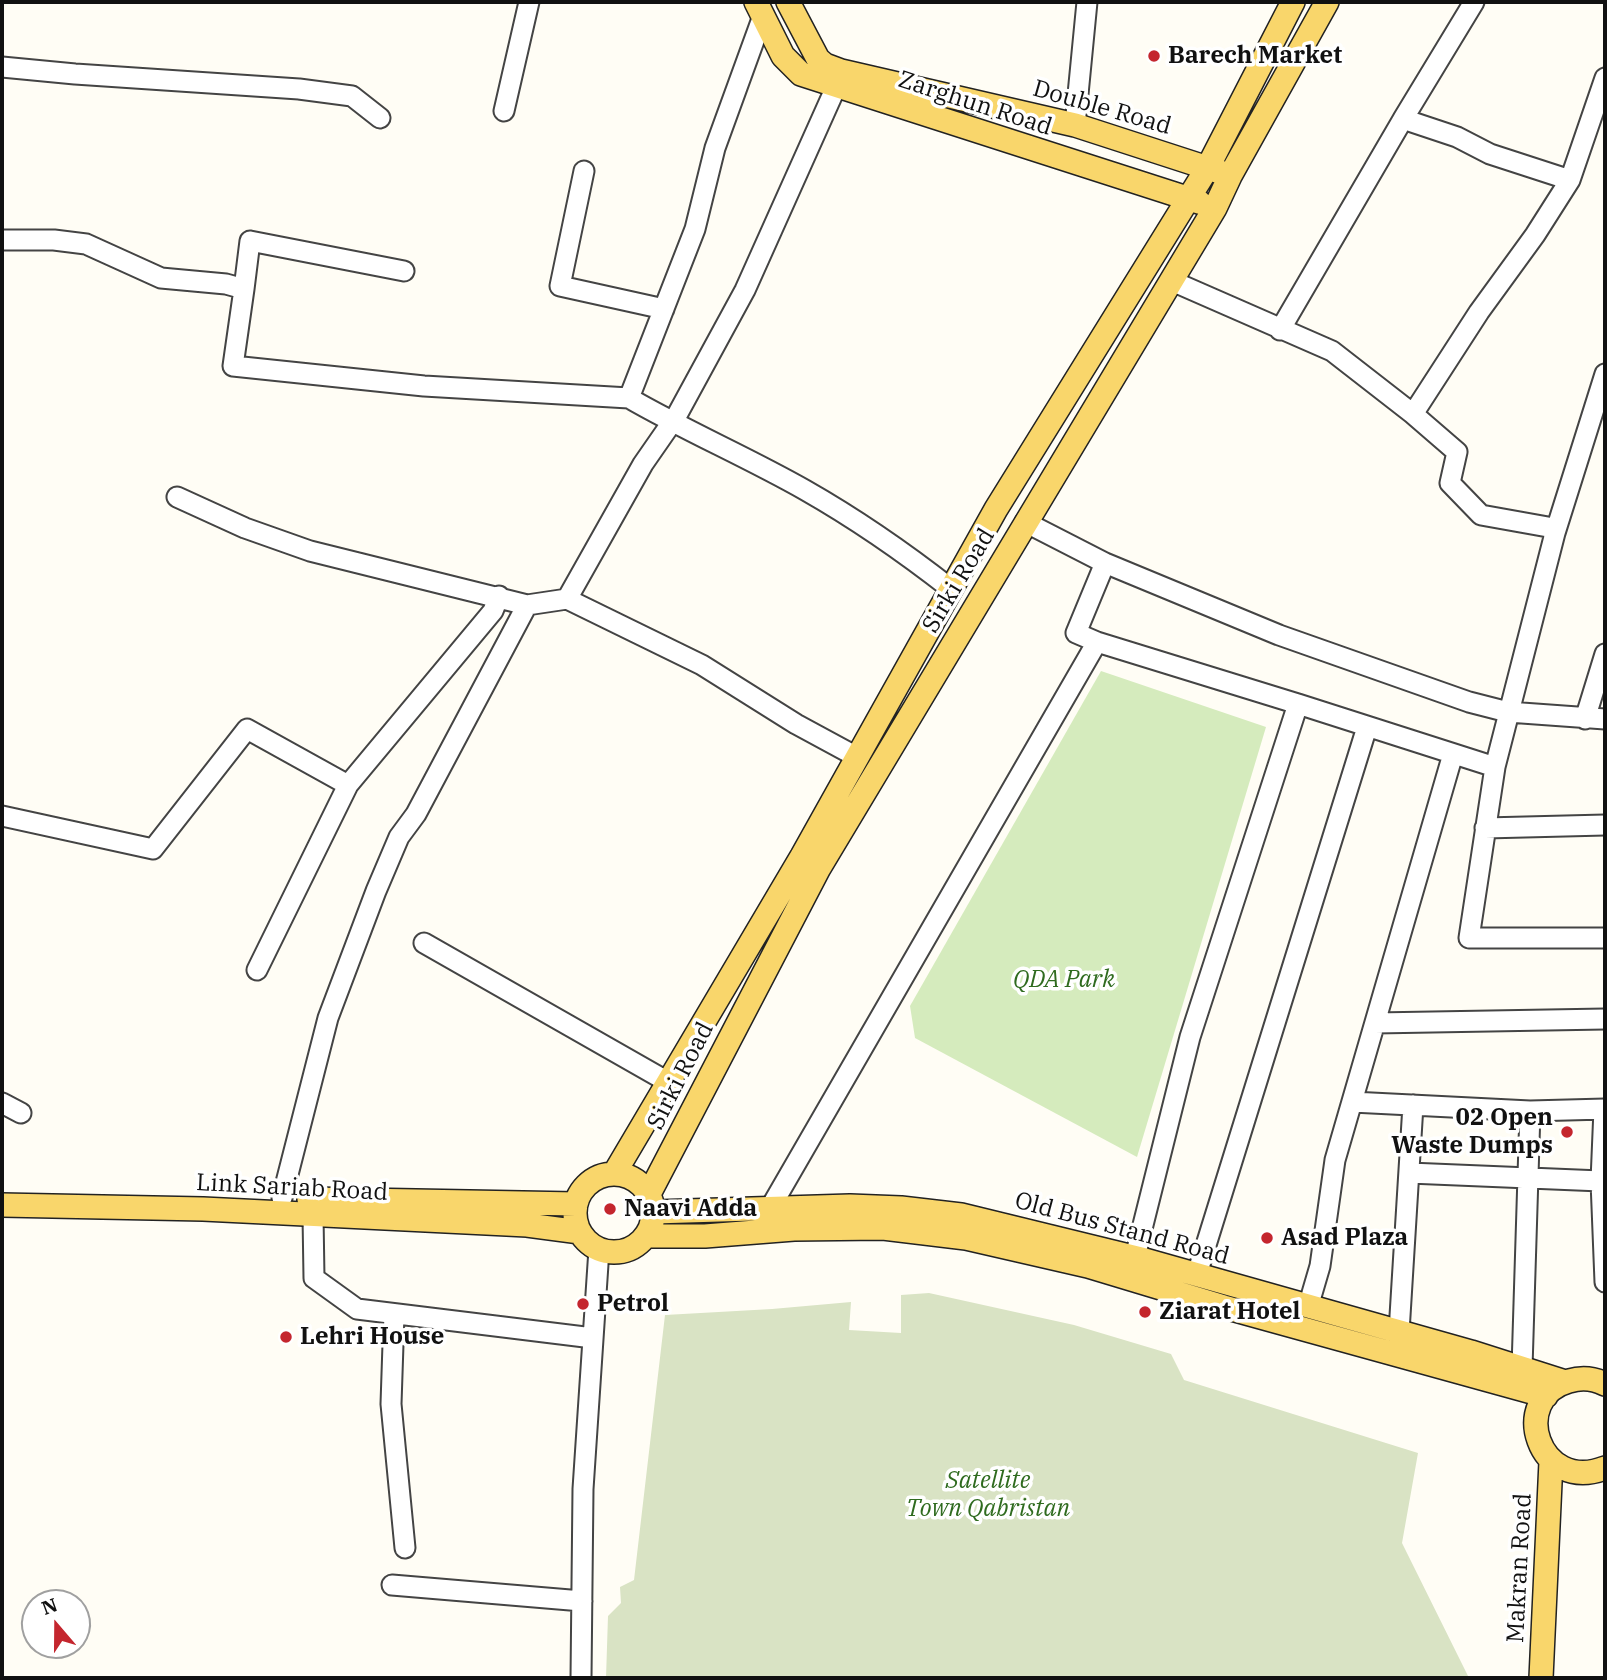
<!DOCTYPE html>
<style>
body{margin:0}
#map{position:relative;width:1607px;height:1680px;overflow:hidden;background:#fffdf5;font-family:"IBM Plex Serif",serif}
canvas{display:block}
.frame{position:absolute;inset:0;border:4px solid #111;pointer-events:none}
.north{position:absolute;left:21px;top:1589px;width:70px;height:70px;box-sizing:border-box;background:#fff;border:2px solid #a0a0a0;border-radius:50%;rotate:340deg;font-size:19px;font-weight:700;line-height:28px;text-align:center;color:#111}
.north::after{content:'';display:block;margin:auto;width:24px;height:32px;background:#c4262e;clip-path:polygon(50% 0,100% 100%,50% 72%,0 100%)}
</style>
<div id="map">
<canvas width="1607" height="1680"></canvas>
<div class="frame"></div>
<div class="north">N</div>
</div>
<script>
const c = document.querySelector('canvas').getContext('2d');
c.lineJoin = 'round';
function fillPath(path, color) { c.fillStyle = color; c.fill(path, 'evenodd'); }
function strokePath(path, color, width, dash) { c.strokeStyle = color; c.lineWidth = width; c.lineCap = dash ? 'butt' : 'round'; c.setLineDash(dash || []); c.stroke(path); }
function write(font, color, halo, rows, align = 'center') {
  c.font = font + ' "IBM Plex Serif",serif'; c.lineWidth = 7; c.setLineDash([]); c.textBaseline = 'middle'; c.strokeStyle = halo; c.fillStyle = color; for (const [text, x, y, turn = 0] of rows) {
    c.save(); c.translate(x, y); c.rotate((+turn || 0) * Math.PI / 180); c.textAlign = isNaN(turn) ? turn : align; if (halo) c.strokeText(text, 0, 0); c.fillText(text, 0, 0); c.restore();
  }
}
const green = new Path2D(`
 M 1101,671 L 1266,727 L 1137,1157 L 915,1038 L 910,1006 Z`);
const cemetery = new Path2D(`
 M 929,1293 L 1074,1325 L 1171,1354 L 1184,1380 L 1418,1453 L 1402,1543 L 1469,1678 L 606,1678 L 608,1616 L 621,1603 L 620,1587 L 634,1580 L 665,1315 L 772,1309 L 851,1302 L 849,1330 L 901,1333 L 901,1295 Z`);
const minor = new Path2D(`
 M 2,67 L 75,74 L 299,89 L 352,96 L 380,118
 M 504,111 L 529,2
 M 1403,119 L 1474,2
 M 1075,125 L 1087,2
 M 584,171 L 560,286 L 664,309
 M 2,240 L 54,240 L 86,244 L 161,278 L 226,284 L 244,289 L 233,366 L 424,386 L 629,398 L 695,229 L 715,148 L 763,16
 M 1172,281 L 1332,351 L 1413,414 L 1457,452 L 1450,483 L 1481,515 L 1548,527 L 1555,533 L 1495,767 L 1469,938 L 1605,938
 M 244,289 L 250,241 L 404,271
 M 1280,330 L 1403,119 L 1457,137 L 1490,154 L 1570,180 L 1605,78
 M 629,398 C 686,431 747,457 805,490 C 856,519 905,553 951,589
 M 1413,414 L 1479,312 L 1535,235 L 1570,180
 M 177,497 L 245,528 L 310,551 L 527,605 L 567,599 L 702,665 L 796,724 L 857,757
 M 1025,522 L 1105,563 L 1279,635 L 1469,702 L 1508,712 L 1605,719
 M 1555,533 L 1605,374
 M 1105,563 L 1076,633 L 1097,642 L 1298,704 L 1190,1037 L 1135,1257
 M 567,599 L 643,464 L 677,415 L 745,290 L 836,87 L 841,73
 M 1298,704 L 1495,767
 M 1585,719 L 1605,654
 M 2,816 L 153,849 L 247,729 L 348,785
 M 1485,828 L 1605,825
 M 424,943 L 668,1082
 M 257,970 L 348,785 L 493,611 L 499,596
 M 1375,1023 L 1605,1019
 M 1352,1102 L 1530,1111 L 1605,1109
 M 2,1103 L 21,1113
 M 1604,1109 L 1601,1181 L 1605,1282
 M 1409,1173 L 1601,1181
 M 282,1198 L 328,1018 L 376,891 L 399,837 L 416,814 L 527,605
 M 769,1210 L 1097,642
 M 313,1215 L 314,1278 L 357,1309 L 593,1338
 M 1197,1274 L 1367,727
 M 1308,1307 L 1320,1266 L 1335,1160 L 1453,754
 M 394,1314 L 391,1404 L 405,1548
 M 1399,1332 L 1413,1105
 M 1522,1368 L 1530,1111
 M 392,1585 L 582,1601
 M 581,1678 L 583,1489 L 599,1249`);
const major = new Path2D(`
 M 756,2 L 783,56 L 801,74 L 1199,202
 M 788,2 L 818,59 L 825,65 L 841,71 L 1075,125 L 1220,172
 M575 1213a39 39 0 1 1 78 0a39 39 0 1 1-78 0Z
 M 614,1174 L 802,856 L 996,509 L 1208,167 L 1293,2
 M 649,1194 L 819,868 L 1215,208 L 1230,176 L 1327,2
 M 309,1199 L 576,1204
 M 2,1205 L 203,1209 L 527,1225 L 580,1232
 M 654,1212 L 850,1206 L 901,1208 L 961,1215 L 1145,1260 L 1471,1352 L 1565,1382
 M 646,1236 L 705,1236 L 794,1229 L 883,1228 L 966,1238 L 1088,1266 L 1224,1307 L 1546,1396
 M 1605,1384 C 1593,1378 1582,1377 1569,1381 C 1508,1398 1538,1494 1605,1468
 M 1541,1678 L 1551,1461`);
const markers = [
 [1154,56,7,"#c4262e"],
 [1567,1132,7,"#c4262e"],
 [610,1209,7,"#c4262e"],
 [1267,1238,7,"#c4262e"],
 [583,1304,7,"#c4262e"],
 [1145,1312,7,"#c4262e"],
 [286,1337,7,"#c4262e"]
];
const poiNames = [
 ["Barech Market",1168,56],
 ["02 Open",1553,1118,"right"],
 ["Waste Dumps",1553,1146,"right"],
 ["Naavi Adda",624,1209],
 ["Asad Plaza",1281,1238],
 ["Petrol",597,1304],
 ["Ziarat Hotel",1159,1312],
 ["Lehri House",300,1337]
];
const streetNames = [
 ["Zarghun Road",975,104,18],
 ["Double Road",1102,108,16],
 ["Sirki Road",959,581,-59],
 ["Sirki Road",681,1076,-63],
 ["Link Sariab Road",292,1188,3],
 ["Old Bus Stand Road",1122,1229,15],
 ["Makran Road",1520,1568,-87]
];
const parkNames = [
 ["QDA Park",1064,980],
 ["Satellite",988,1481],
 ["Town Qabristan",988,1509]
];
fillPath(green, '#d5ebbd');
fillPath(cemetery, '#d9e3c4');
strokePath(minor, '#444', 23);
strokePath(major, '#222', 26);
strokePath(minor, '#fff', 19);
strokePath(major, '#f9d66b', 23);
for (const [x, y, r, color] of markers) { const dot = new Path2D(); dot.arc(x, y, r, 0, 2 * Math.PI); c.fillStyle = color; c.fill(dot); strokePath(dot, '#fff', 2.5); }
write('bold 24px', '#111', '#fff', poiNames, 'left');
write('24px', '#111', '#fff', streetNames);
write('italic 24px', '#2f6b1f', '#fff', parkNames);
</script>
